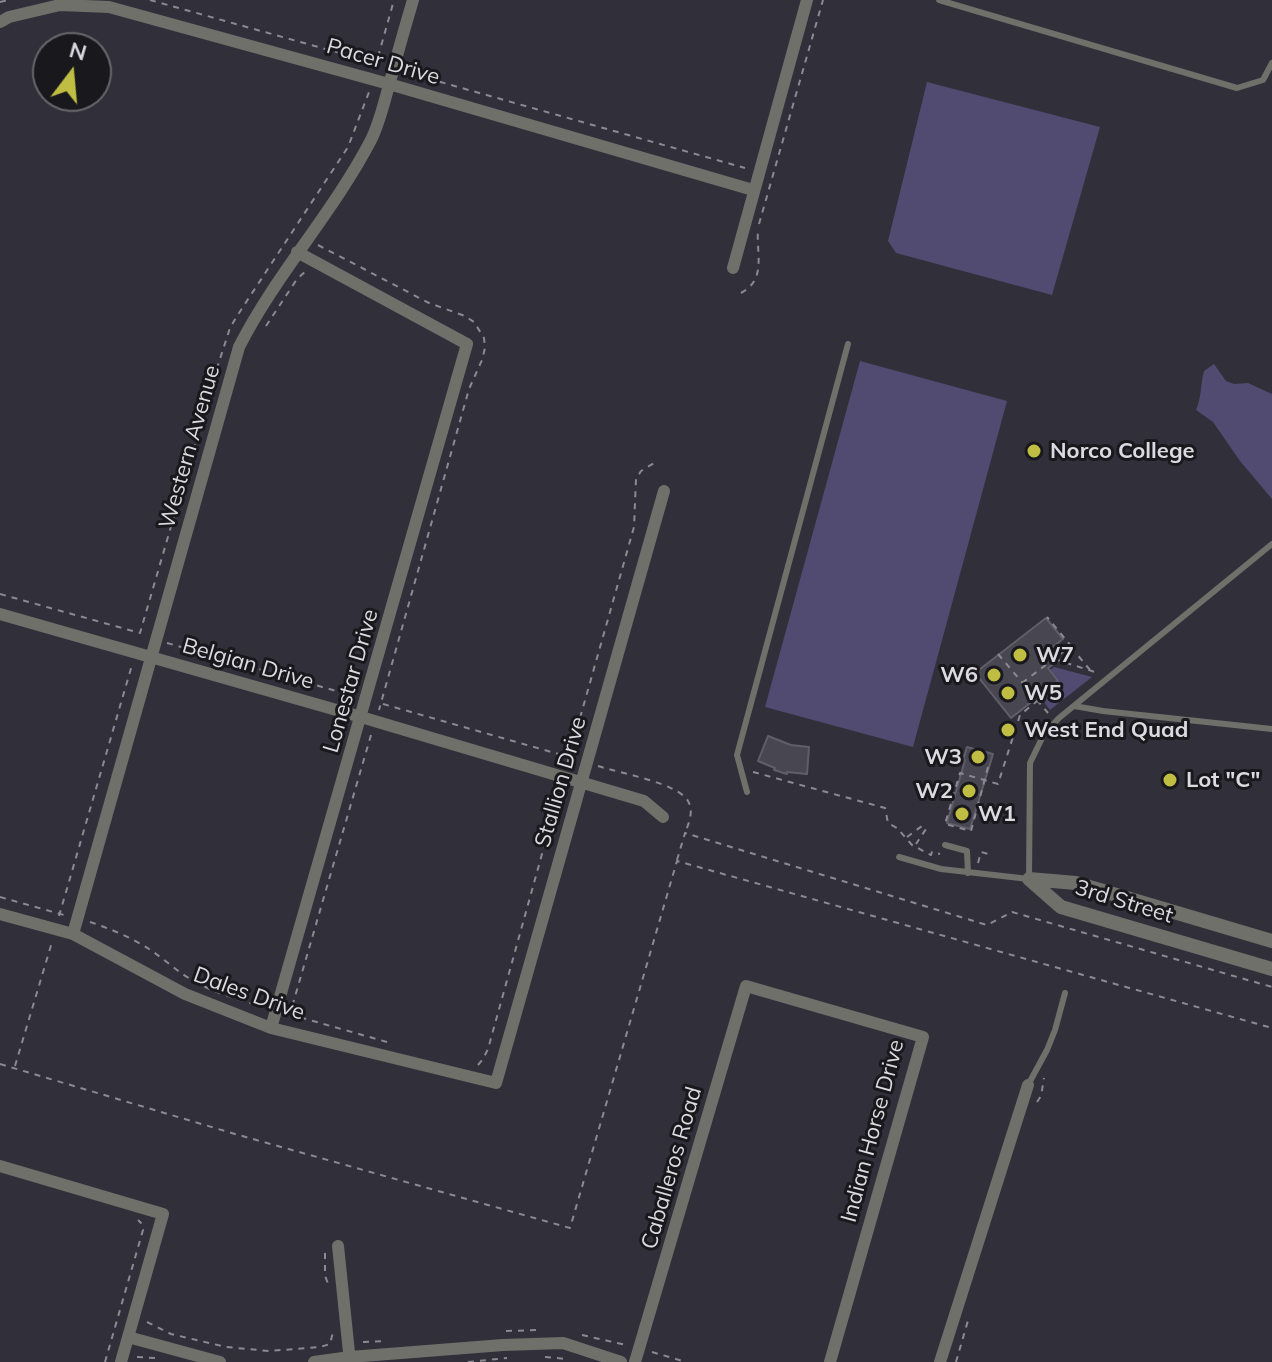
<!DOCTYPE html>
<style>
body{margin:0}
#map{position:relative;width:1272px;height:1362px;overflow:hidden;background:#31303a;font-family:Mulish,sans-serif}
canvas{display:block}
.north{position:absolute;left:32px;top:32px;width:80px;height:80px;box-sizing:border-box;background:#19181d;border:2px solid #67666b;border-radius:50%;rotate:16deg;font-size:22px;font-weight:700;line-height:32px;text-align:center;color:#dbdae1}
.north::after{content:'';display:block;margin:auto;width:28px;height:36px;background:#bfbe42;clip-path:polygon(50% 0,100% 100%,50% 72%,0 100%)}
</style>
<div id="map">
<canvas width="1272" height="1362"></canvas>
<div class="north">N</div>
</div>
<script>
const c = document.querySelector('canvas').getContext('2d');
c.lineJoin = 'round';
function fillPath(path, color) { c.fillStyle = color; c.fill(path, 'evenodd'); }
function strokePath(path, color, width, dash) { c.strokeStyle = color; c.lineWidth = width; c.lineCap = dash ? 'butt' : 'round'; c.setLineDash(dash || []); c.stroke(path); }
function write(font, color, halo, rows, align = 'center') {
  c.font = font + ' Mulish,sans-serif'; c.lineWidth = 6; c.setLineDash([]); c.textBaseline = 'middle'; c.strokeStyle = halo; c.fillStyle = color; for (const [text, x, y, turn = 0] of rows) {
    c.save(); c.translate(x, y); c.rotate((+turn || 0) * Math.PI / 180); c.textAlign = isNaN(turn) ? turn : align; if (halo) c.strokeText(text, 0, 0); c.fillText(text, 0, 0); c.restore();
  }
}
const green = new Path2D(`
 M 927,82 L 1100,127 L 1052,295 L 896,253 L 888,241 Z
 M 860,361 L 1007,401 L 913,747 L 765,707 Z
 M 1214,364 L 1226,381 L 1234,384 L 1248,383 L 1272,394 L 1272,499 L 1240,461 L 1213,422 L 1196,410 C 1202,396 1200,386 1204,371 Z
 M 1054,667 L 1092,677 L 1050,710 L 1039,696 L 1058,681 L 1050,670 Z`);
const building = new Path2D(`
 M 1046,618 L 1063,639 L 1050,649 L 1059,660 L 1048,668 L 1058,681 L 1011,718 L 975,673 Z
 M 768,736 L 791,745 L 809,747 L 807,774 L 787,772 L 787,774 L 774,770 L 775,768 L 758,761 Z
 M 967,747 L 993,754 L 970,829 L 947,823 L 965,760 L 963,760 Z`);
const path = new Path2D(`
 M 150,0 L 372,62 L 376,62 L 378,57 L 394,0
 M 0,2 L 8,0
 M 405,72 L 745,168
 M 759,224 L 823,0
 M 318,245 L 429,303 L 465,316 L 474,322 L 484,338 L 485,348 L 482,360 L 469,389 L 379,710
 M 741,293 C 767,279 756,254 758,230
 M 266,326 L 297,279 L 306,271
 M 0,594 L 140,633 L 218,365 L 230,328 L 237,316 L 348,147 L 369,92
 M 167,643 L 354,696
 M 1071,647 L 1090,670
 M 998,654 L 1048,713
 M 1054,659 L 1098,673
 M 1022,683 L 1071,646 L 1047,617
 M 383,704 L 569,757
 M 371,735 L 292,1007 L 292,1015 L 387,1042
 M 567,764 L 634,527 L 636,479 L 641,471 L 654,463
 M 598,766 C 619,773 678,783 688,801 C 694,811 689,823 685,833
 M 988,767 L 971,831 L 945,824 L 960,773 L 998,784 L 1020,715 L 1037,701
 M 753,772 L 885,808 L 888,823 L 897,828 L 912,845 L 931,855 L 932,852 L 940,854
 M 907,837 L 922,826 L 926,829 L 916,844
 M 677,860 L 685,833 L 987,925 L 1012,912 L 1272,987
 M 978,863 L 981,852 L 992,855
 M 0,897 L 64,915
 M 59,916 L 132,665
 M 90,922 C 111,929 133,938 152,951 C 165,960 178,972 192,980 C 214,993 238,999 262,1007
 M 0,1064 L 235,1134 L 570,1228 L 677,861 L 1272,1028
 M 478,1065 L 483,1059 L 488,1049 L 560,789
 M 15,1066 L 52,942
 M 1037,1102 L 1041,1096 L 1044,1078
 M 325,1253 L 325,1276 L 329,1286
 M 147,1322 L 171,1334 L 226,1347 L 269,1351 L 320,1347 L 330,1344 L 333,1332
 M 506,1331 L 540,1330
 M 582,1335 L 626,1345
 M 363,1342 L 384,1341
 M 652,1352 L 686,1362
 M 137,1357 L 155,1358
 M 545,1357 L 567,1359
 M 105,1362 L 143,1230 L 141,1223 L 138,1220
 M 468,1362 L 507,1358
 M 956,1362 L 969,1317`);
const service = new Path2D(`
 M 939,0 L 1237,88 L 1263,80 L 1272,63
 M 1074,706 L 1103,711 L 1272,729
 M 747,792 L 737,755 L 848,344
 M 945,845 L 967,851 L 968,873
 M 899,857 L 941,869 L 1029,879 L 1030,763 L 1044,734 L 1059,718 L 1272,544
 M 1028,1085 L 1047,1050 L 1055,1030 L 1065,993`);
const minor = new Path2D(`
 M 0,22 L 9,17 L 60,5 L 109,7 L 389,84 L 753,190
 M 733,268 L 807,0
 M 0,614 L 361,717 L 644,801 L 663,817
 M 0,914 L 73,934 L 185,994 L 271,1028 L 496,1083 L 664,491
 M 73,934 L 239,347 C 276,274 333,213 371,140 C 380,122 384,102 390,82 C 397,55 405,27 413,0
 M 271,1028 L 467,344 L 297,252
 M 0,1166 L 163,1214 L 121,1362
 M 338,1246 L 350,1362
 M 128,1337 L 220,1362
 M 314,1362 L 350,1357 L 503,1345 L 563,1343 L 621,1362
 M 635,1362 L 746,986 L 923,1037 L 830,1362
 M 940,1362 L 1028,1085`);
const tertiary = new Path2D(`
 M 1029,879 L 1061,907 L 1272,969
 M 1029,879 L 1076,883 L 1272,941`);
const markers = [
 [1034,451,8,"#bfbe42"],
 [1020,655,8,"#bfbe42"],
 [994,675,8,"#bfbe42"],
 [1008,693,8,"#bfbe42"],
 [1008,730,8,"#bfbe42"],
 [978,757,8,"#bfbe42"],
 [1170,780,8,"#bfbe42"],
 [969,791,8,"#bfbe42"],
 [962,814,8,"#bfbe42"]
];
const streetNames = [
 ["Pacer Drive",383,62,16],
 ["Western Avenue",190,447,-74],
 ["Belgian Drive",248,664,16],
 ["Lonestar Drive",351,681,-74],
 ["Stallion Drive",561,782,-74],
 ["3rd Street",1124,902,17],
 ["Dales Drive",249,994,20],
 ["Indian Horse Drive",873,1131,-75],
 ["Caballeros Road",672,1168,-74]
];
const poiNames = [
 ["Norco College",1050,451],
 ["W7",1036,655],
 ["W6",978,675,"right"],
 ["W5",1024,693],
 ["West End Quad",1024,730],
 ["W3",962,757,"right"],
 ["Lot \"C\"",1186,780],
 ["W2",953,791,"right"],
 ["W1",978,814]
];
fillPath(green, '#514a71');
fillPath(building, '#474651');
strokePath(building, '#605e6a', 2);
strokePath(path, '#8b8a92', 2, [6, 6]);
strokePath(service, '#6f706a', 6);
strokePath(minor, '#6f706a', 12);
strokePath(tertiary, '#6f706a', 14);
for (const [x, y, r, color] of markers) { const dot = new Path2D(); dot.arc(x, y, r, 0, 2 * Math.PI); c.fillStyle = color; c.fill(dot); strokePath(dot, '#19181d', 3); }
write('22px', '#dbdae1', '#19181d', streetNames);
write('bold 22px', '#dbdae1', '#19181d', poiNames, 'left');
</script>
